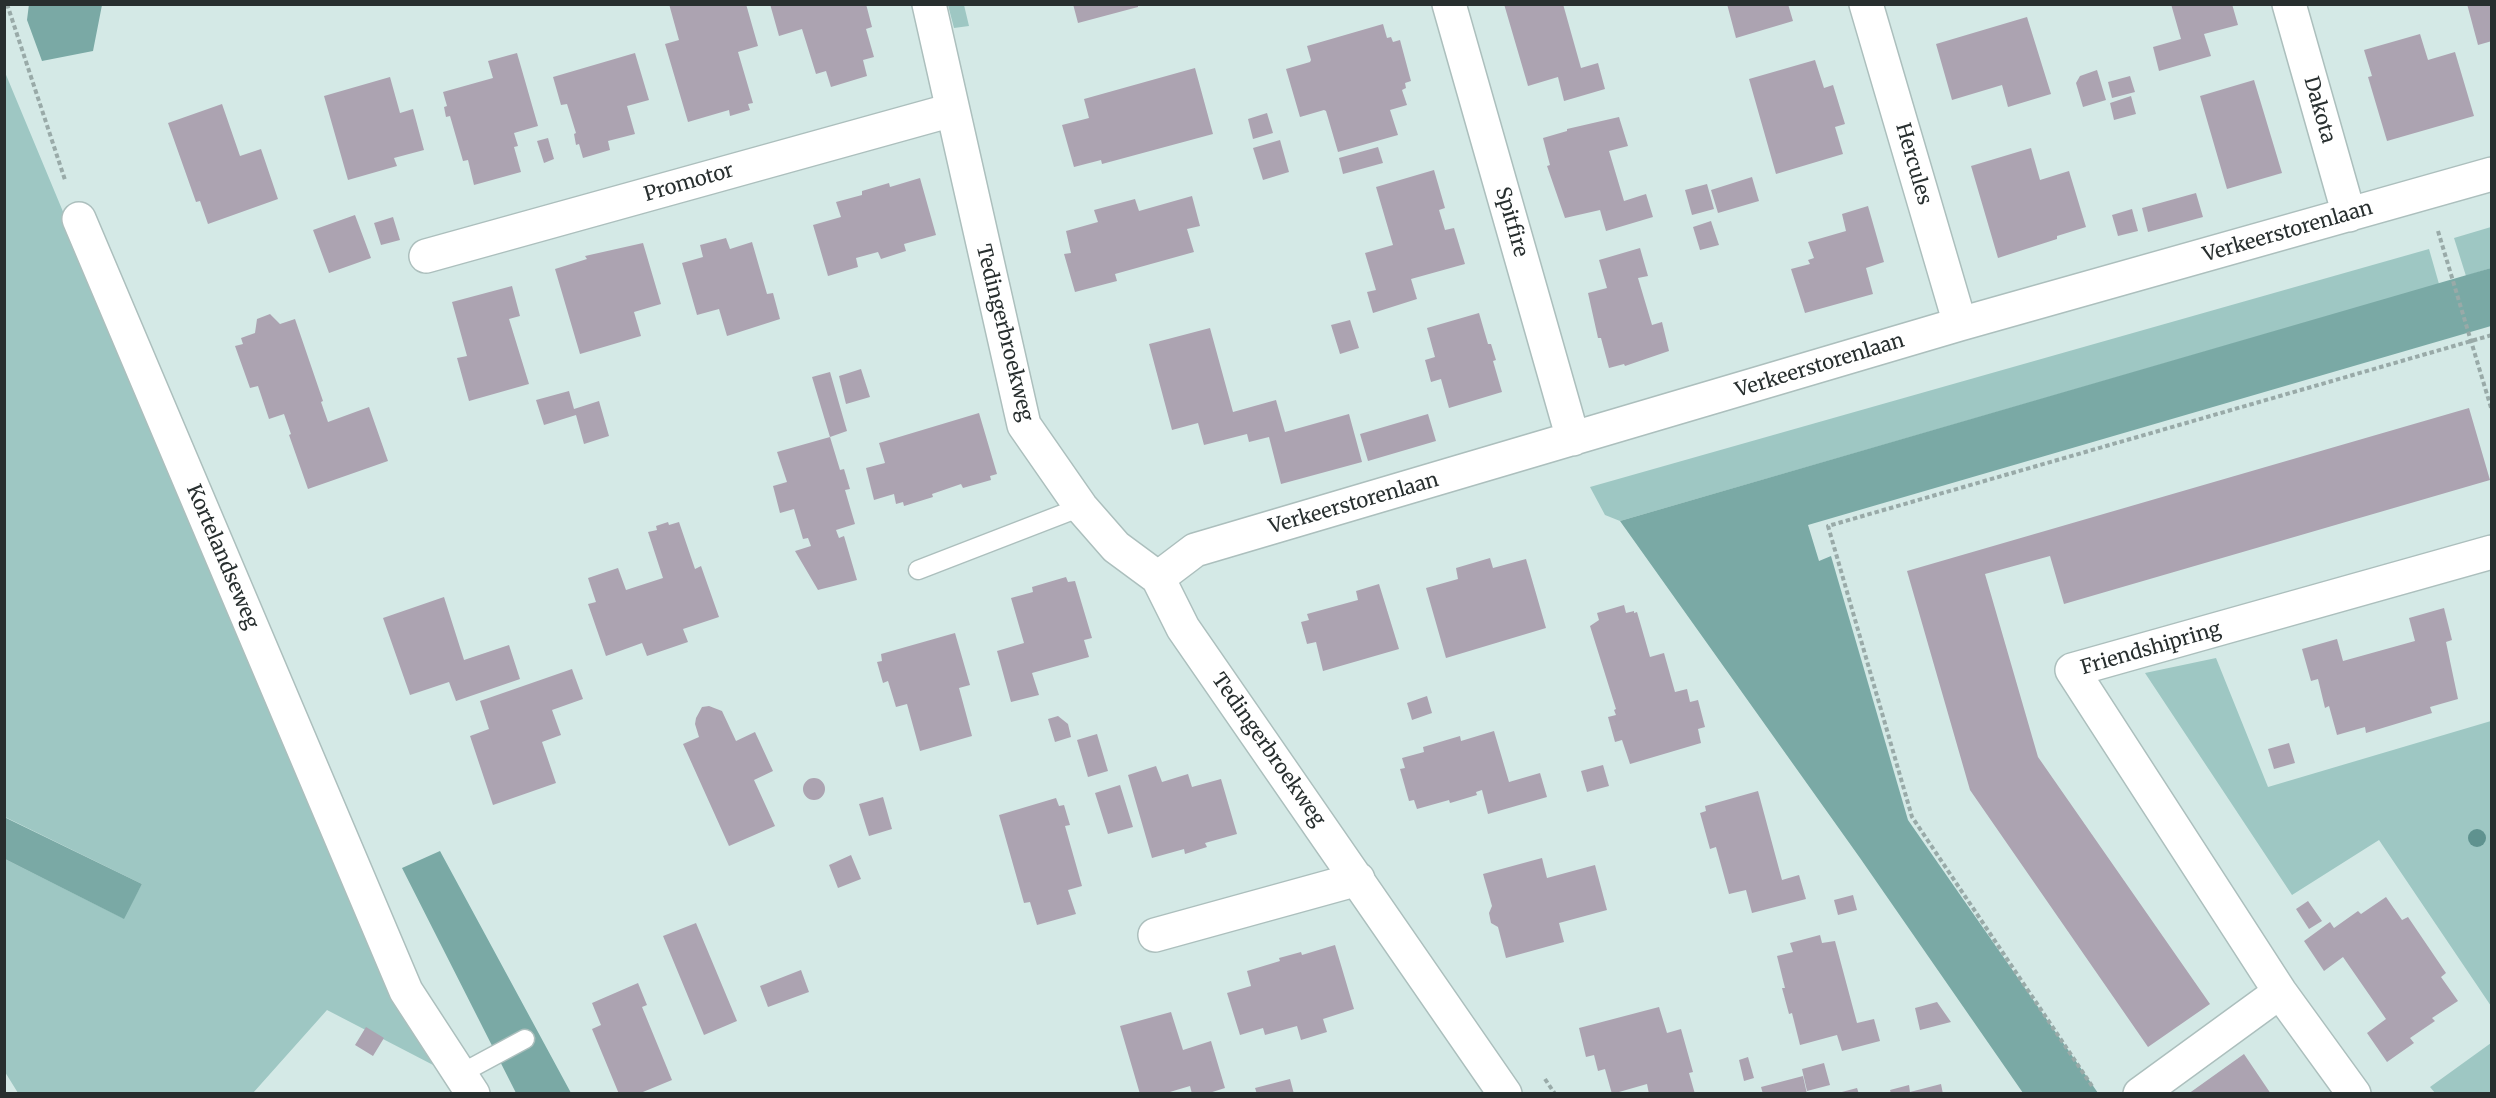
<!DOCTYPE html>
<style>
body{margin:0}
#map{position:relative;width:2496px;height:1098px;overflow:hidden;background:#d4e9e6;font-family:Merriweather,serif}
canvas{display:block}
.frame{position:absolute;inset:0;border:6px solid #282f2f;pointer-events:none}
</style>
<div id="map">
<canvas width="2496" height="1098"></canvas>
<div class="frame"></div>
</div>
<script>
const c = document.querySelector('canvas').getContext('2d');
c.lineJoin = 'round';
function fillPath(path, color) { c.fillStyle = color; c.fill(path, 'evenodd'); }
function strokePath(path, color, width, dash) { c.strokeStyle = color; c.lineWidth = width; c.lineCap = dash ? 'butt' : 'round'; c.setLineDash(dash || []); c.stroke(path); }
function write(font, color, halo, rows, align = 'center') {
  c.font = font + ' Merriweather,serif'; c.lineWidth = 6; c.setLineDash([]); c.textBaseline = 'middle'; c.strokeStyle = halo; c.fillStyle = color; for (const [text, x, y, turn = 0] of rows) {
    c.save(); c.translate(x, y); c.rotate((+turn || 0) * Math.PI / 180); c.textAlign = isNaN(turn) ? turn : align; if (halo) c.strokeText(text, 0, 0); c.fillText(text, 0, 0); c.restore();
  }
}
const green = new Path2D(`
 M 948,5 L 964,5 L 969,26 L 954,28 Z
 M 4,70 L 181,495 L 464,1081 L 327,1010 L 253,1093 L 18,1093 L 5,1072 L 5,859 L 123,918 L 142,884 L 5,817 Z
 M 2491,227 L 2491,268 L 2466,276 L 2454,238 Z
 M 2429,249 L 2439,284 L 1620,521 L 1605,515 L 1590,487 Z
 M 2216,658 L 2268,787 L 2491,721 L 2491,1006 L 2379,840 L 2292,895 L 2145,673 Z
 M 2491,1043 L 2491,1093 L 2435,1093 L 2430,1087 Z`);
const water = new Path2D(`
 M 29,4 L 102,5 L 93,51 L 42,61 L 27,20 Z
 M 2491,268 L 2491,326 L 1808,525 L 1819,561 L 1831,556 L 1908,820 L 2098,1093 L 2023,1093 L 1860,858 L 1620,521 Z
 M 4,817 L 142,884 L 124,919 L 5,859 Z
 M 440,851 L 571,1093 L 516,1093 L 402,868 Z`);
const building = new Path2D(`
 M 669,4 L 746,4 L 758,46 L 738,52 L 753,103 L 748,104 L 750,110 L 730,116 L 729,110 L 688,122 L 665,44 L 679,40 Z
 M 770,4 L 866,4 L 872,27 L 866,29 L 874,57 L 863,60 L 867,76 L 831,87 L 826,71 L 816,74 L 802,29 L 779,36 Z
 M 1073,4 L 1138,4 L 1138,7 L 1078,23 Z
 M 1504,4 L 1563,4 L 1581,68 L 1598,63 L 1605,89 L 1564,101 L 1558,77 L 1528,86 Z
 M 1727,4 L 1788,4 L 1793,21 L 1736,38 Z
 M 2171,4 L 2232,4 L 2238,25 L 2204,34 L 2211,56 L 2159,71 L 2153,47 L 2181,39 Z
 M 2467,4 L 2492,4 L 2492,41 L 2478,45 Z
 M 2027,17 L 2051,94 L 2008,107 L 2002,85 L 1952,100 L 1936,44 Z
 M 1383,24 L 1387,38 L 1391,37 L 1393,42 L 1400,40 L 1411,81 L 1405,83 L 1406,88 L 1402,90 L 1407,105 L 1390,110 L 1398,135 L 1338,152 L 1326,111 L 1324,110 L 1300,117 L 1286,69 L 1310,62 L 1311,60 L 1307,46 Z
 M 2420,34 L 2428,60 L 2455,52 L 2474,116 L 2387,141 L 2368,77 L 2372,76 L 2364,50 Z
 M 517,53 L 538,126 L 514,133 L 518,146 L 514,147 L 521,172 L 474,185 L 468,160 L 463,161 L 450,116 L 446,117 L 444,107 L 447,106 L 443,92 L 493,78 L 488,61 Z
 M 635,53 L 649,100 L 627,106 L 635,134 L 608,141 L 610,150 L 583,158 L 579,144 L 576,145 L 574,134 L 576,133 L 567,104 L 561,105 L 553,77 Z
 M 1815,60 L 1824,88 L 1833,85 L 1845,124 L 1835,127 L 1843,154 L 1776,174 L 1749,79 Z
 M 1195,68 L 1213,134 L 1102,164 L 1101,160 L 1074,167 L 1062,125 L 1089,118 L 1084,99 Z
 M 2097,70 L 2106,100 L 2083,107 L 2076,83 L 2080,76 Z
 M 2130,76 L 2135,92 L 2112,98 L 2108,82 Z
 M 390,77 L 400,113 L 413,109 L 424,150 L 394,158 L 397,166 L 348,180 L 324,96 Z
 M 2254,80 L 2282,173 L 2227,189 L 2200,96 Z
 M 2131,96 L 2136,114 L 2114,120 L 2110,103 Z
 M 222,104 L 240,156 L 261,149 L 278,199 L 208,224 L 200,201 L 196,202 L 168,123 Z
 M 1267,113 L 1273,133 L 1253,139 L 1248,119 Z
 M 1619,117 L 1628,146 L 1609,151 L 1624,201 L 1646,194 L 1653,217 L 1606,231 L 1600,210 L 1565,218 L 1547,166 L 1550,165 L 1543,138 L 1567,131 L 1567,129 Z
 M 548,138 L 554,159 L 544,163 L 537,141 Z
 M 1280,140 L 1289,172 L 1263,180 L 1253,148 Z
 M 1378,147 L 1383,163 L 1343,174 L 1339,158 Z
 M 2031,148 L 2040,180 L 2069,171 L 2086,227 L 2057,236 L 2057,239 L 1998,258 L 1971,166 Z
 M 1434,170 L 1445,208 L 1439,210 L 1445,230 L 1454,228 L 1465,264 L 1411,279 L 1417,299 L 1373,313 L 1367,292 L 1376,290 L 1365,253 L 1393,245 L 1376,187 Z
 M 1752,177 L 1759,201 L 1718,213 L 1711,190 Z
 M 920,178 L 936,235 L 904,244 L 906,251 L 881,259 L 878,252 L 856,258 L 858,267 L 828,276 L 813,225 L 841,217 L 836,202 L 862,195 L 862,191 L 889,183 L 890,187 Z
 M 1707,184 L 1714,209 L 1692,215 L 1685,190 Z
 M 2196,193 L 2203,217 L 2148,232 L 2142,208 Z
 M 1192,196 L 1200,226 L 1187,229 L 1194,252 L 1115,274 L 1117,281 L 1075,292 L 1064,254 L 1071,253 L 1066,231 L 1098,222 L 1094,210 L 1135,199 L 1139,211 Z
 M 1868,206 L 1884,262 L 1866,268 L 1873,294 L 1805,313 L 1791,269 L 1810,264 L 1808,260 L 1814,258 L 1808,242 L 1846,231 L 1842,214 Z
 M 2132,209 L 2138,231 L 2118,236 L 2112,215 Z
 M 355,215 L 371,258 L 329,273 L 313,230 Z
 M 393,217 L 400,240 L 381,245 L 374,223 Z
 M 1711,221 L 1719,245 L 1700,250 L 1693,227 Z
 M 726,238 L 730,249 L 752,242 L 767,294 L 773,293 L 780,319 L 727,336 L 719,309 L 697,315 L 682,263 L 703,257 L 700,245 Z
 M 643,243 L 661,304 L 634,312 L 641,336 L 580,354 L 555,269 L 587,259 L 585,256 Z
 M 1640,248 L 1648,276 L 1638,278 L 1652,325 L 1662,322 L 1669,351 L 1625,366 L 1624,364 L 1609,368 L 1601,338 L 1598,338 L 1588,293 L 1607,288 L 1599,260 Z
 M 512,286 L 520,316 L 509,319 L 529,384 L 469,401 L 457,358 L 467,356 L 452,302 Z
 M 1479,313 L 1488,344 L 1491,344 L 1496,360 L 1493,361 L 1502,392 L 1449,408 L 1441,379 L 1431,382 L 1425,360 L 1435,357 L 1427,328 Z
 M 270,314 L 280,324 L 295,319 L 323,401 L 321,402 L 328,422 L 369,407 L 388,461 L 308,489 L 289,435 L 291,434 L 284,414 L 269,419 L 258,386 L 250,388 L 235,346 L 243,344 L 241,338 L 255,333 L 257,319 Z
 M 1350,320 L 1359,348 L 1340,354 L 1331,325 Z
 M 1210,328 L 1233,412 L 1276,400 L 1285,432 L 1349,414 L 1362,462 L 1281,484 L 1269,437 L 1249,442 L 1247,434 L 1204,445 L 1198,423 L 1172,430 L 1149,344 Z
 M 861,369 L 870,397 L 846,404 L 839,376 Z
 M 830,372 L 847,431 L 830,437 L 812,377 Z
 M 569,391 L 574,409 L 599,401 L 609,436 L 584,444 L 576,415 L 544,425 L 536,400 Z
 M 2469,408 L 2490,480 L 2064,604 L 2050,556 L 1985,574 L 2038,757 L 2210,1004 L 2148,1047 L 1970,790 L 1907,571 Z
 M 979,413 L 997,474 L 990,476 L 991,480 L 963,488 L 961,484 L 932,494 L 933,497 L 904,506 L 903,502 L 896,504 L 894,494 L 874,500 L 866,468 L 885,463 L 879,443 Z
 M 1428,414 L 1436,441 L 1368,461 L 1360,434 Z
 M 830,437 L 840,470 L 844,469 L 850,489 L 845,490 L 855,524 L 836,530 L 839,538 L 844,536 L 857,580 L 818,590 L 795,551 L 811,546 L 808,538 L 803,539 L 794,509 L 780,513 L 773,486 L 787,482 L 777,452 Z
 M 668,522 L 669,525 L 679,522 L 695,569 L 701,566 L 719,617 L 683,629 L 688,642 L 647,656 L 642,643 L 606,656 L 588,604 L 596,602 L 588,578 L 618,568 L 626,590 L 663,578 L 648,532 L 657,530 L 656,526 Z
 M 1490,558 L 1493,568 L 1526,559 L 1546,628 L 1446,658 L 1426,588 L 1458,579 L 1456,568 Z
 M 1066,577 L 1068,582 L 1075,581 L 1092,638 L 1084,640 L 1089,657 L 1032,673 L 1039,695 L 1011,702 L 997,651 L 1024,643 L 1011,598 L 1033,592 L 1032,587 Z
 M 1379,584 L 1399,649 L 1323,671 L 1316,642 L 1307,644 L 1301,622 L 1309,620 L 1307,614 L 1358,600 L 1356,591 Z
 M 444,597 L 464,660 L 509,645 L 520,679 L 456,701 L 449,682 L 410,695 L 383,618 Z
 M 1624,605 L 1626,613 L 1634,611 L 1634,613 L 1637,612 L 1650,657 L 1664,653 L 1675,692 L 1687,689 L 1690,702 L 1698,700 L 1705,727 L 1698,729 L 1701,743 L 1630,764 L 1622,740 L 1615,742 L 1608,717 L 1616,715 L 1614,710 L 1616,709 L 1590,626 L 1599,620 L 1597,613 Z
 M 2444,608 L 2452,640 L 2446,642 L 2458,699 L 2430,707 L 2432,713 L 2366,733 L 2365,727 L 2337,735 L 2329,706 L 2325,708 L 2318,679 L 2311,681 L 2302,649 L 2337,639 L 2343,661 L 2415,641 L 2409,618 Z
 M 955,633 L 970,685 L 959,688 L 972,736 L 920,751 L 907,704 L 896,707 L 888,681 L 883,683 L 877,662 L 882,661 L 881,654 Z
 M 572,669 L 583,699 L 552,710 L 561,735 L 542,742 L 556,783 L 493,805 L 470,736 L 489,729 L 480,701 Z
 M 1427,696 L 1432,713 L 1412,720 L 1407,703 Z
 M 709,706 L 722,711 L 736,741 L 755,732 L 773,771 L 754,780 L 775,826 L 729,846 L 683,744 L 699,737 L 695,724 L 696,718 L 702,707 Z
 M 1058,716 L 1068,724 L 1071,737 L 1055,742 L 1048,719 Z
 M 1494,731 L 1509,782 L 1540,773 L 1547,797 L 1488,814 L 1482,790 L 1476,792 L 1477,795 L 1450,803 L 1449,800 L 1417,809 L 1414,800 L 1409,801 L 1400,769 L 1405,768 L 1402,758 L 1424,752 L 1423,747 L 1460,736 L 1461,741 Z
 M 1097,734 L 1108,771 L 1088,777 L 1077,740 Z
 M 2289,743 L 2295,763 L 2274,769 L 2268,749 Z
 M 1603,765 L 1609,786 L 1587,792 L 1581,771 Z
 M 1156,766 L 1162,782 L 1188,774 L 1192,787 L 1221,779 L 1237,834 L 1205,843 L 1207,847 L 1185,854 L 1184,849 L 1152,858 L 1128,775 Z
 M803 789a11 11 0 1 1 22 0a11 11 0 1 1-22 0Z
 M 1120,785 L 1133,827 L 1108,834 L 1095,793 Z
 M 1758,791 L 1782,880 L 1799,875 L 1806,899 L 1752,913 L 1746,890 L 1729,894 L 1716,847 L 1710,849 L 1700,813 L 1706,811 L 1705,806 Z
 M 883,797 L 892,829 L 869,836 L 859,804 Z
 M 1056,798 L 1059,806 L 1064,805 L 1070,825 L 1065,826 L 1082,886 L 1068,890 L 1076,914 L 1037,925 L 1030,902 L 1024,903 L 999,815 Z
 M 851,855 L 861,879 L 838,888 L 829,865 Z
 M 1542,858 L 1547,878 L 1595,865 L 1607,910 L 1559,923 L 1564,942 L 1506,958 L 1498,927 L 1491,923 L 1489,913 L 1492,906 L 1483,874 Z
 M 1853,895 L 1857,910 L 1838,915 L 1834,900 Z
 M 2386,897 L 2402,920 L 2408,917 L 2446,973 L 2441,977 L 2458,1001 L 2432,1018 L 2435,1021 L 2410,1038 L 2414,1043 L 2387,1062 L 2367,1033 L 2386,1019 L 2343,957 L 2324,971 L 2304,941 L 2330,922 L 2334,928 L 2358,911 L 2361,914 Z
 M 2308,901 L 2322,921 L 2309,929 L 2296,909 Z
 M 696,923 L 737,1021 L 704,1035 L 663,936 Z
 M 1820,935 L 1822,943 L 1835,941 L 1857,1023 L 1874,1019 L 1880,1041 L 1842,1051 L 1837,1035 L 1800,1045 L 1792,1013 L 1789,1014 L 1782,988 L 1785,988 L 1777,956 L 1793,952 L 1790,943 Z
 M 1335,945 L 1354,1009 L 1323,1019 L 1327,1032 L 1301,1040 L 1297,1026 L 1265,1035 L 1263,1028 L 1240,1035 L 1227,993 L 1251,986 L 1247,971 L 1280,961 L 1279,958 L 1301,952 L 1302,955 Z
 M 801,970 L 809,992 L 768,1007 L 760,986 Z
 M 638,983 L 647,1005 L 642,1007 L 672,1080 L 638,1094 L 619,1094 L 592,1029 L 601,1025 L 592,1003 Z
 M 1937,1002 L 1951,1022 L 1920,1030 L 1915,1008 Z
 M 1659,1007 L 1667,1033 L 1681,1029 L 1693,1072 L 1689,1073 L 1695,1094 L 1649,1094 L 1647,1084 L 1612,1094 L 1605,1069 L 1598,1071 L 1594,1055 L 1586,1057 L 1579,1028 Z
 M 1171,1012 L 1183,1050 L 1211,1041 L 1225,1088 L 1206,1094 L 1192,1094 L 1190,1086 L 1163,1094 L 1140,1094 L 1120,1026 Z
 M 366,1027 L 384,1038 L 373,1056 L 355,1045 Z
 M 2244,1054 L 2271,1094 L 2188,1094 Z
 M 1748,1057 L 1754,1078 L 1744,1081 L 1739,1060 Z
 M 1824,1063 L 1830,1085 L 1807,1091 L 1802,1069 Z
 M 1803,1076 L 1807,1094 L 1763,1094 L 1761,1087 Z
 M 1290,1079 L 1294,1094 L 1257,1094 L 1255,1088 Z
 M 1941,1084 L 1943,1094 L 1891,1094 L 1890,1090 L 1909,1085 L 1910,1092 Z
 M 1857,1088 L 1859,1094 L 1838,1094 L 1838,1093 Z`);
const path = new Path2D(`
 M 7,4 L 65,180
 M 2438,231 L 2492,411
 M 1545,1079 L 1555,1094
 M 2092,1086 L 1912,817 L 1828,526 L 2492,335`);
const service = new Path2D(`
 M 918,570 L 1081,507
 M 460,1074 L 525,1039`);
const minor = new Path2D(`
 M 929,4 L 1024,425 L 1081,507 L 1116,547 L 1158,578 L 1183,628 L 1505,1094
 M 1449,4 L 1573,439
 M 1866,4 L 1960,324
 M 2289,4 L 2349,215
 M 79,219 L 406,991 L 473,1094
 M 426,256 L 952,110
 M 1158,578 L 1195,550 L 1960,324 L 2492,174
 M 1155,935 L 1358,879
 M 2140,1094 L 2280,992
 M 2354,1094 L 2280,992 L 2072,670 L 2492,552`);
const trees = [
 [2477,838]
];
const streetNames = [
 ["Dakota",2319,110,74],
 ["Hercules",1913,164,74],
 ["Promotor",689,183,-16],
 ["Spitfire",1511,222,74],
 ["Verkeerstorenlaan",2288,232,-16],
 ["Tedingerbroekweg",1004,333,76],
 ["Verkeerstorenlaan",1820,366,-17],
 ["Verkeerstorenlaan",1354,504,-16],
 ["Kortelandseweg",222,557,67],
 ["Friendshipring",2151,649,-16],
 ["Tedingerbroekweg",1268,750,55]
];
fillPath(green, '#9ec7c3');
fillPath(water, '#7aa9a5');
fillPath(building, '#aca3b1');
strokePath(service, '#acbfbd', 21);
strokePath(minor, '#acbfbd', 36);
strokePath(path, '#99aaa8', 4, [4.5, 3]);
strokePath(service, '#fff', 18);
strokePath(minor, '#fff', 33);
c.fillStyle = '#5f928f';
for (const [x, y] of trees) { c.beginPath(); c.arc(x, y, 9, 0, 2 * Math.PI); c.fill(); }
write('20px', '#282f2f', '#fff', streetNames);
</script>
